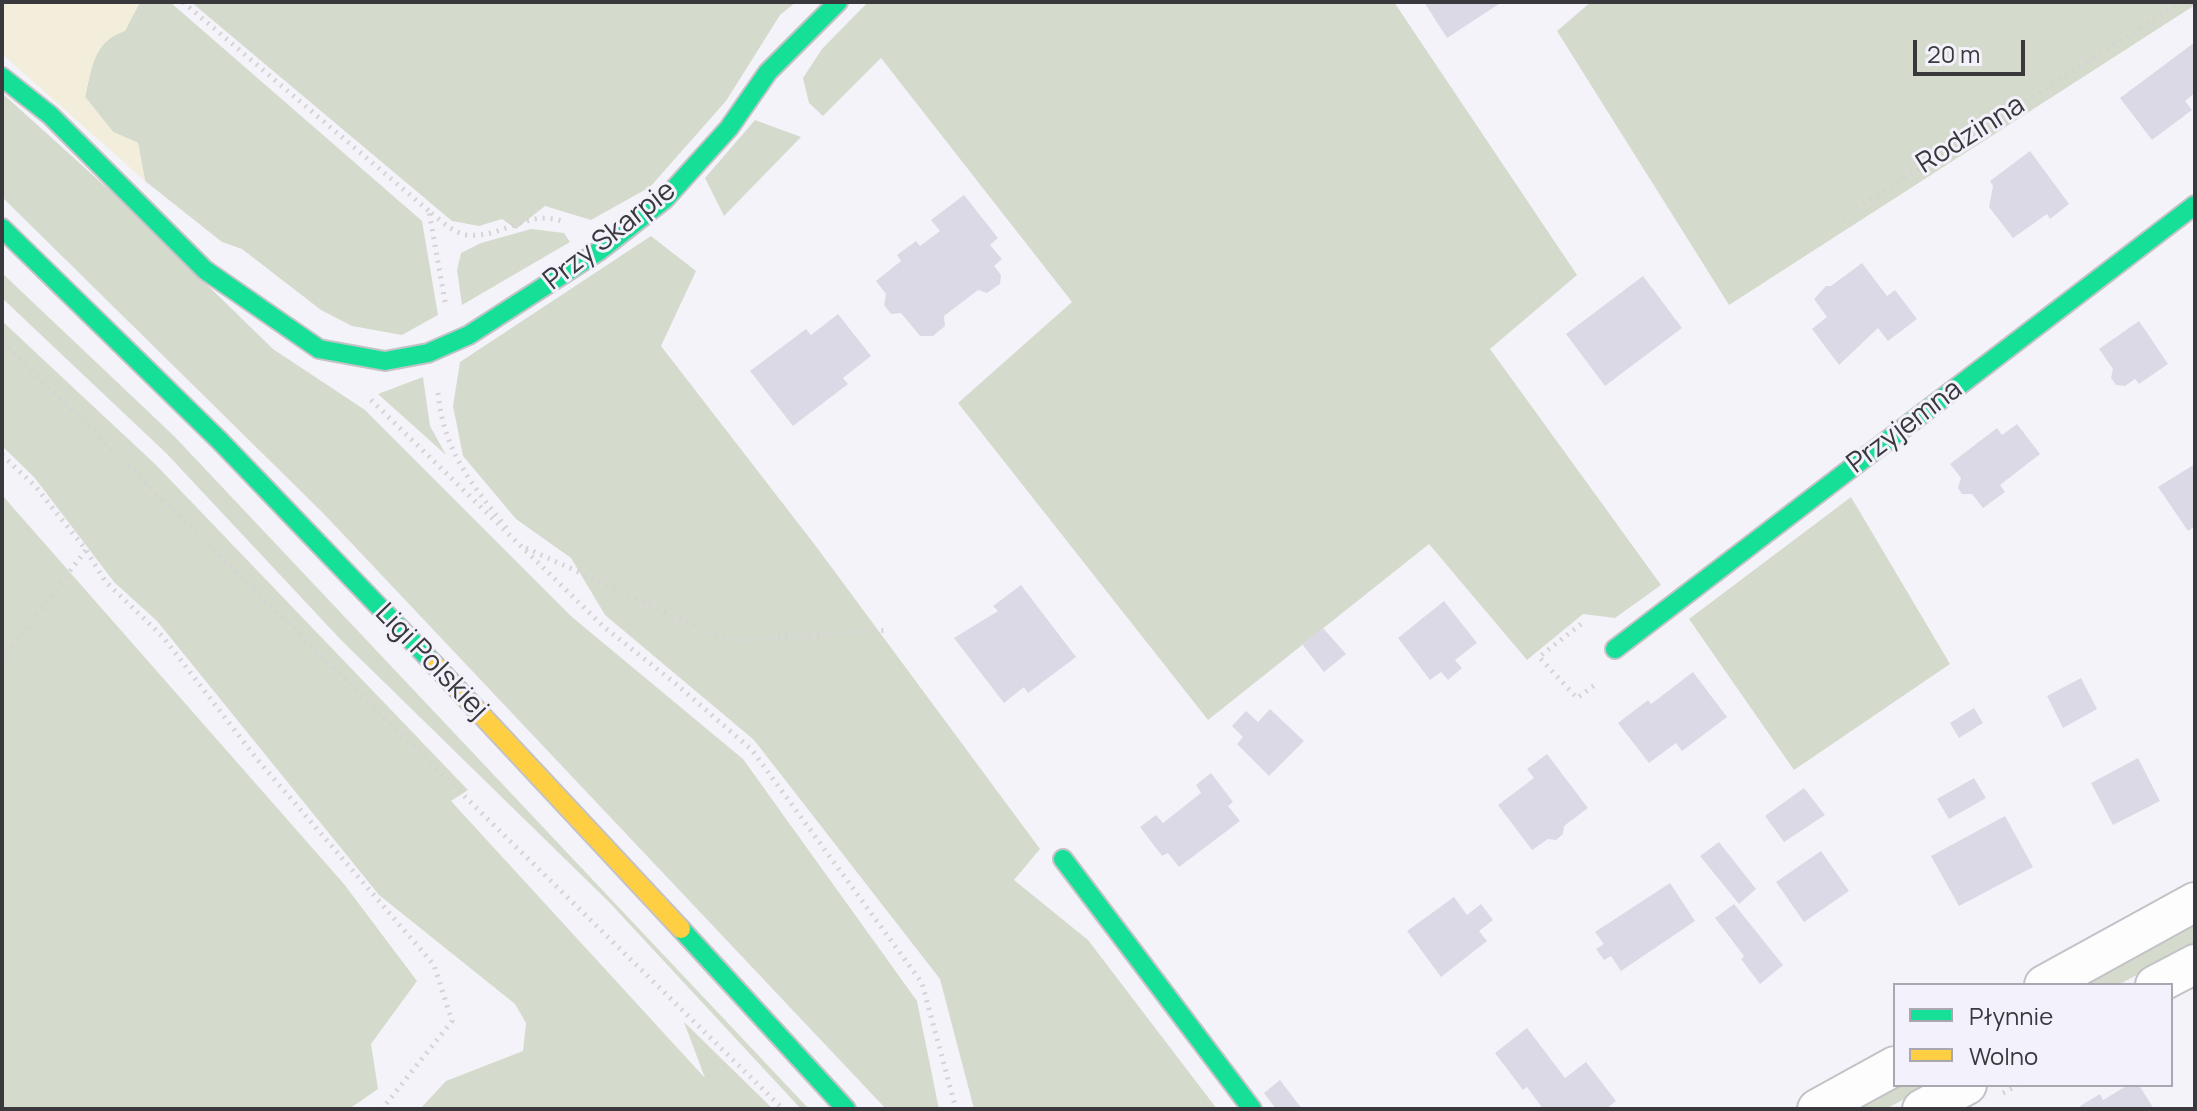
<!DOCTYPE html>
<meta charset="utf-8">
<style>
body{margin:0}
#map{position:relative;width:2197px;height:1111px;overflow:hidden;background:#f4f3f9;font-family:Manrope,sans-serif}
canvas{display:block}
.frame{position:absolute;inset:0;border:4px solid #39383c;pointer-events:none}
.legend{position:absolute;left:1893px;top:983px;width:280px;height:104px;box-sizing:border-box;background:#f3f1fb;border:2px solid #a9a7af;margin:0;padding:10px 14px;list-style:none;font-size:24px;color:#39383c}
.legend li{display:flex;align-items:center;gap:16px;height:40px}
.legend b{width:40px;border:2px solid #a9a7af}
.scale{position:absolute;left:1913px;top:40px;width:112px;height:36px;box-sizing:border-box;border:4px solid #39383c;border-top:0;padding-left:10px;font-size:24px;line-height:28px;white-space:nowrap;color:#39383c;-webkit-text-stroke:6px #f3f1fb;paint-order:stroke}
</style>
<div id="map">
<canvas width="2197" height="1111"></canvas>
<div class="frame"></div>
<ul class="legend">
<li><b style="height:10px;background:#16e098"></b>Płynnie</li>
<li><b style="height:10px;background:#ffcf43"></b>Wolno</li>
</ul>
<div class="scale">20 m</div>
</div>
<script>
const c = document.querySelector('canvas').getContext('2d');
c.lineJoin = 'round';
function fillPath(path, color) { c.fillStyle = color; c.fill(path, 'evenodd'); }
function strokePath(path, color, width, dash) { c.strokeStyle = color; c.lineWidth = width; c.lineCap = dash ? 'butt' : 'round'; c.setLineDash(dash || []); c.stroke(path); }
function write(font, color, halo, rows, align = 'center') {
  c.font = font + ' Manrope,sans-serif'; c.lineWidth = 6; c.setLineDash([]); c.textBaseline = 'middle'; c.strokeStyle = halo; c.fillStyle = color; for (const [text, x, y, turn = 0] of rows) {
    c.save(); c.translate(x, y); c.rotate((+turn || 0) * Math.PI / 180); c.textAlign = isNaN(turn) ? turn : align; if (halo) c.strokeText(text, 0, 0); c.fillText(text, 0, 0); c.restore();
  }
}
const green = new Path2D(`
 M 140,2 L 170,2 L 422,221 L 438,315 L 402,335 L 352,326 L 321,310 L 242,249 L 222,242 L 145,181 L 138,143 L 113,132 L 85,97 C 92,67 93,42 125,30 Z
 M 191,2 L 796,2 L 780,15 L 726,101 L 650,187 L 591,220 L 545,206 L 516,229 L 502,219 L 479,226 L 452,221 Z
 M 868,2 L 1394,2 L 1577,275 L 1490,349 L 1661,585 L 1615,618 L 1583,614 L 1527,660 L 1429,544 L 1208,720 L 958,403 L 1072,302 L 881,58 L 823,116 L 809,103 L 803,78 L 822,49 Z
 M 1591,2 L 2195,2 L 2195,5 L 1729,305 L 1557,31 Z
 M 2,93 L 116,196 L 273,349 L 365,410 L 572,617 L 743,759 L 917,1001 L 939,1109 L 886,1109 L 323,513 L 2,197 Z
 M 755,120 L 801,137 L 724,216 L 705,178 Z
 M 531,229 L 564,233 L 570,242 L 462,305 L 457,270 L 461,253 L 481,243 Z
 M 651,236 L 696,271 L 661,346 L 815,545 L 1040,849 L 1014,880 L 1088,940 L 1217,1109 L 974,1109 L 940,979 L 754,740 L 605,615 L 571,558 L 516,519 L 463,456 L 453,406 L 460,362 Z
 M 2,273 L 174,436 L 809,1109 L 801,1109 L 609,902 L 342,641 L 166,453 L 2,298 Z
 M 2,321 L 155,464 L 468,790 L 451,801 L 705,1078 L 684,1022 L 773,1109 L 420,1109 L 446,1081 L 523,1051 L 526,1023 L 515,1004 L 379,895 L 157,621 L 114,582 L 34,477 L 2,446 Z
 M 423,377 L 430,426 L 446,455 L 378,394 Z
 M 2,495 L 344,884 L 417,981 L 371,1044 L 378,1089 L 349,1109 L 2,1109 Z
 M 1851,497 L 1950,664 L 1794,770 L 1689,619 Z
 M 2195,912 L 2195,944 L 2118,985 L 2062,985 Z
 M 1895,1085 L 1930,1085 L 1886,1109 L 1841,1109 Z`);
const sand = new Path2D(`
 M 2,2 L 140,2 L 125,31 C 93,42 92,67 85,97 L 113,132 L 138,143 L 145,181 L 2,54 Z`);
const building = new Path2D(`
 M 1424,2 L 1502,2 L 1447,38 Z
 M 2195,42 L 2195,93 L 2185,101 L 2192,110 L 2152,140 L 2120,98 Z
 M 2030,151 L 2069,204 L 2050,219 L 2047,214 L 2013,238 L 1989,207 L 1993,186 L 1990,181 Z
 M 964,195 L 998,238 L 990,245 L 1002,259 L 994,266 L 1001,275 L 1000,284 L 987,293 L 978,290 L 944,316 L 945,326 L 933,336 L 920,336 L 901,313 L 891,314 L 884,305 L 886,294 L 876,281 L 901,261 L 897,255 L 916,241 L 920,246 L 940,231 L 931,220 Z
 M 1862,263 L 1887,296 L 1895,290 L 1917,319 L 1888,341 L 1878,328 L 1839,365 L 1812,329 L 1827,317 L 1814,299 L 1826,286 L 1831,286 Z
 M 1643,276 L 1682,328 L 1605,386 L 1566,334 Z
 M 838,314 L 871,356 L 843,378 L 848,384 L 793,426 L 750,371 L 806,329 L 811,335 Z
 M 2139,321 L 2168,364 L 2139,384 L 2135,379 L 2125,386 L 2116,385 L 2111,378 L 2113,369 L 2099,349 Z
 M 2017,424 L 2040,454 L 2000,485 L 2005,492 L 1983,508 L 1972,494 L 1962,494 L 1958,488 L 1961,478 L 1950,464 L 1997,428 L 2002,435 Z
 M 2195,464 L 2195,526 L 2188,531 L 2158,487 Z
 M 1021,585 L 1076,657 L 1028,693 L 1024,687 L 1004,703 L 954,638 L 998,611 L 993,606 Z
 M 1444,601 L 1477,643 L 1455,660 L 1462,668 L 1448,680 L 1441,672 L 1430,680 L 1398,638 Z
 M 1323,628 L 1346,654 L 1324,672 L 1302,644 Z
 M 1693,672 L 1727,717 L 1682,751 L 1676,743 L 1649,763 L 1618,723 L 1648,700 L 1651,704 Z
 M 2081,678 L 2097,709 L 2063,728 L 2047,696 Z
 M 1974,708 L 1983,723 L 1959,738 L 1950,723 Z
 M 1270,709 L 1304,741 L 1269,776 L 1237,744 L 1243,737 L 1232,726 L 1246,711 L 1258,722 Z
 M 1547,754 L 1588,808 L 1564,826 L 1563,834 L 1556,840 L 1548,839 L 1532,850 L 1498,805 L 1534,778 L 1527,769 Z
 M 2138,758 L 2160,801 L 2113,825 L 2091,783 Z
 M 1211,773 L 1233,802 L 1228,806 L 1240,821 L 1179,867 L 1168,853 L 1162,856 L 1140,827 L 1156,815 L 1163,823 L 1201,793 L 1196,785 Z
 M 1974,778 L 1986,798 L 1949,819 L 1937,799 Z
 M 1804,788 L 1825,815 L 1784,842 L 1765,816 Z
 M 2005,816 L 2033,867 L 1959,906 L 1931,856 Z
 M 1719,842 L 1756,889 L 1739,904 L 1700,856 Z
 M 1821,851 L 1849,891 L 1804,922 L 1776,882 Z
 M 1670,883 L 1695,921 L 1621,971 L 1611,956 L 1604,960 L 1596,949 L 1604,944 L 1595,932 Z
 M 1454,897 L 1467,915 L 1481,904 L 1493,920 L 1479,931 L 1487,941 L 1441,977 L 1407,931 Z
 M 1734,904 L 1783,965 L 1760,984 L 1741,959 L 1744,956 L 1715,918 Z
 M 1527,1028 L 1565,1078 L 1586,1062 L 1616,1101 L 1606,1109 L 1543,1109 L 1527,1087 L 1523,1090 L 1495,1053 Z
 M 1280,1080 L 1302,1109 L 1276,1109 L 1264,1093 Z
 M 2128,1085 L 2139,1085 L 2154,1109 L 2082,1109 L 2080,1106 L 2100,1094 L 2103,1100 Z`);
const path = new Path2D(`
 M 183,2 L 429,211
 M 1843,217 L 2181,2
 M 445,302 L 429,211 C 439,219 453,233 467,235 C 504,239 529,206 566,223
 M 2,342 L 783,1109
 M 438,393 C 444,453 472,484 508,530
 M 371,400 L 604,627 L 676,684 L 752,750 L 922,983 L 956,1109
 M 2,455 L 36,487 L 86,550 L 105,581 L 163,637 L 256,758 L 434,965 L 452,1021 L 382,1109
 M 526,548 L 729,641 L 889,630
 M 1581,624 L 1539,657 L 1577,698 L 1596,684
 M 2,660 L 86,550
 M 2003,1093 L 2018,1085`);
const street = new Path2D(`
 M 2044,985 L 2195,902
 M 2155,985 L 2195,964
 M 1817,1109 L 1895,1066
 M 1922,1109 L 1967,1085`);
const fast = new Path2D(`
 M 2,77 L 50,115 L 205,270 L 319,349 L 385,361 L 428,353 L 469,335 L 599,251 L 665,199 L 729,128 L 768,72 L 838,2
 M 2,228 L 220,441 L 434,664
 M 1615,649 L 2195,205
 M 1063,859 L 1252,1109
 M 681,929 L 846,1109`);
const slow = new Path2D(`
 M 434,664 L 681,929`);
const streetNames = [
 ["Rodzinna",1971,135,-32],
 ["Przy Skarpie",610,236,-38],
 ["Przyjemna",1905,427,-37],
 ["Ligi Polskiej",431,662,46]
];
fillPath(green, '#d5dbcc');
fillPath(sand, '#f3eedc');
fillPath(building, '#dcd9e6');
strokePath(street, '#c3c2c6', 42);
strokePath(fast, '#c3c2c6', 22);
strokePath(slow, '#c3c2c6', 22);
strokePath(path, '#d4d3d5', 5, [2, 6]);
strokePath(street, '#fdfdfe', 38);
strokePath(fast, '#16e098', 18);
strokePath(slow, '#ffcf43', 18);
write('28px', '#39383c', '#f3f1fb', streetNames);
</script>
